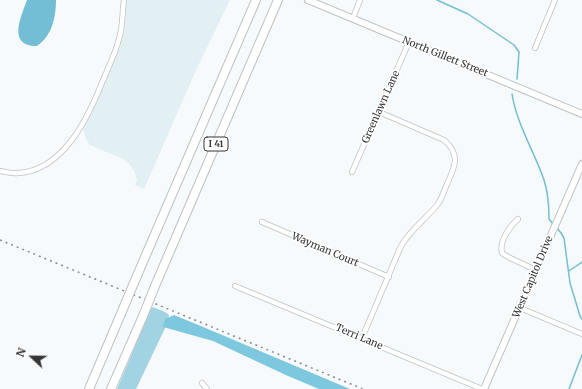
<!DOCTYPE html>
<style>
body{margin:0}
#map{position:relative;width:582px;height:389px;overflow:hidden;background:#f6fafc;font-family:Merriweather,serif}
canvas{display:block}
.north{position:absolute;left:12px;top:337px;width:40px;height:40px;-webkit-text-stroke:3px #fff;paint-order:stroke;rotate:292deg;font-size:11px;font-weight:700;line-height:16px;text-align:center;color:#343536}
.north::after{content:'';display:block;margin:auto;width:14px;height:18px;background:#343536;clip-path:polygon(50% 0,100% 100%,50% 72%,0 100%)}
</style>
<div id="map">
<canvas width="582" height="389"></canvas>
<div class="north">N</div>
</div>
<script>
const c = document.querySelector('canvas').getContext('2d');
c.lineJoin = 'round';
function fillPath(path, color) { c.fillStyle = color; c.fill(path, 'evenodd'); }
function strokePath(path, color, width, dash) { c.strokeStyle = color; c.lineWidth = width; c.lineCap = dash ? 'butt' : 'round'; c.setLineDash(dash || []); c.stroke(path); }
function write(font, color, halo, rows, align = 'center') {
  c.font = font + ' Merriweather,serif'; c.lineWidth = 3.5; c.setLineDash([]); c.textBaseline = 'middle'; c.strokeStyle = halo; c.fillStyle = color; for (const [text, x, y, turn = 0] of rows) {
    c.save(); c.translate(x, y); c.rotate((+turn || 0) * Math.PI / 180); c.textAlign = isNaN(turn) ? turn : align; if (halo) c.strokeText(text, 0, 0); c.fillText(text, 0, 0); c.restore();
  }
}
const built = new Path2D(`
 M 127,0 L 230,0 L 197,68 L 144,189 L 135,185 L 137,180 L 135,173 L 131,166 L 125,160 L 90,145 L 86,139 L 83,129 L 93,110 L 120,47 L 124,32 Z`);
const green = new Path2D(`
 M 153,307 L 165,312 L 169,315 L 168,322 L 136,389 L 117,389 L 151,309 Z`);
const forest = new Path2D(`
 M 174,315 L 196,324 L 350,389 L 319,389 L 288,376 L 213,341 L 163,327 L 165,319 Z`);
const water = new Path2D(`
 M 27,0 L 56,0 C 56,17 52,36 37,46 C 7,46 21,17 27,0 Z`);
const stream = new Path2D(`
 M 437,0 L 468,14 L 514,45 L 519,52 L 517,79
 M 512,94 C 517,125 534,151 544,180 C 548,192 549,207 549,219 L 553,224
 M 557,228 L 561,233 L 564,238 L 570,283 L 580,316 L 582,319
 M 569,271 L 582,262
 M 569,389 L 582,355`);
const minor = new Path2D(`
 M 353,18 L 360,0
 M 535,48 L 555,0
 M 0,171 C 6,172 12,174 18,173 C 62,171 87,120 101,85 C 107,70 115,55 119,39 C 123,27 122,13 124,0
 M 352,172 L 409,42
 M 518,219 C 510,226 499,241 502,253 L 508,257 L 536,270
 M 262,222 L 389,277
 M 235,286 L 482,389
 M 520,308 L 582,334
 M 362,338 L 401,246 C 411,229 426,219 438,204 C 442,198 444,191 447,184 C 455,167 461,154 444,140 L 379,112
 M 202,383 L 207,389`);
const tertiary = new Path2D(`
 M 308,0 L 582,114
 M 484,389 L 582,164`);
const motorway = new Path2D(`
 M 136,278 L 256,0
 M 155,286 L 278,0
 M 89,389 L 123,309
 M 111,389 L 143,316`);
const rail = new Path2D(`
 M 0,240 L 363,389`);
const motorwayBridge = new Path2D(`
 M 123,309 L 136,278
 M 143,316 L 155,286`);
const shields = [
 [216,144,24]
];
const shieldNames = [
 ["I 41",216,144]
];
const streetNames = [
 ["North Gillett Street",445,57,22],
 ["Greenlawn Lane",381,107,-66],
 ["Wayman Court",325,250,23],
 ["West Capitol Drive",533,277,-67],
 ["Terri Lane",359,337,23]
];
fillPath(built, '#e2eff3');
fillPath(green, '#a1d3e3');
fillPath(forest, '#7dc8de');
fillPath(water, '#73bed4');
strokePath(stream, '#73bed4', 1.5);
strokePath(minor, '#bec2c3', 6);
strokePath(tertiary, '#bec2c3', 8);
strokePath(motorway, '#bec2c3', 10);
strokePath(minor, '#fff', 4.5);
strokePath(tertiary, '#fff', 6);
strokePath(motorway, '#fff', 8);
strokePath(rail, '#898c8d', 1.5, [2, 4]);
strokePath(motorwayBridge, '#bec2c3', 10, []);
strokePath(motorwayBridge, '#fff', 8);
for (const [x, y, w] of shields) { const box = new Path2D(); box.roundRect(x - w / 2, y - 7, w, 14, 3); c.fillStyle = '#fff'; c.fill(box); strokePath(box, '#343536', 1); }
write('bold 9px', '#343536', null, shieldNames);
write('10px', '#343536', '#fff', streetNames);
</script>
